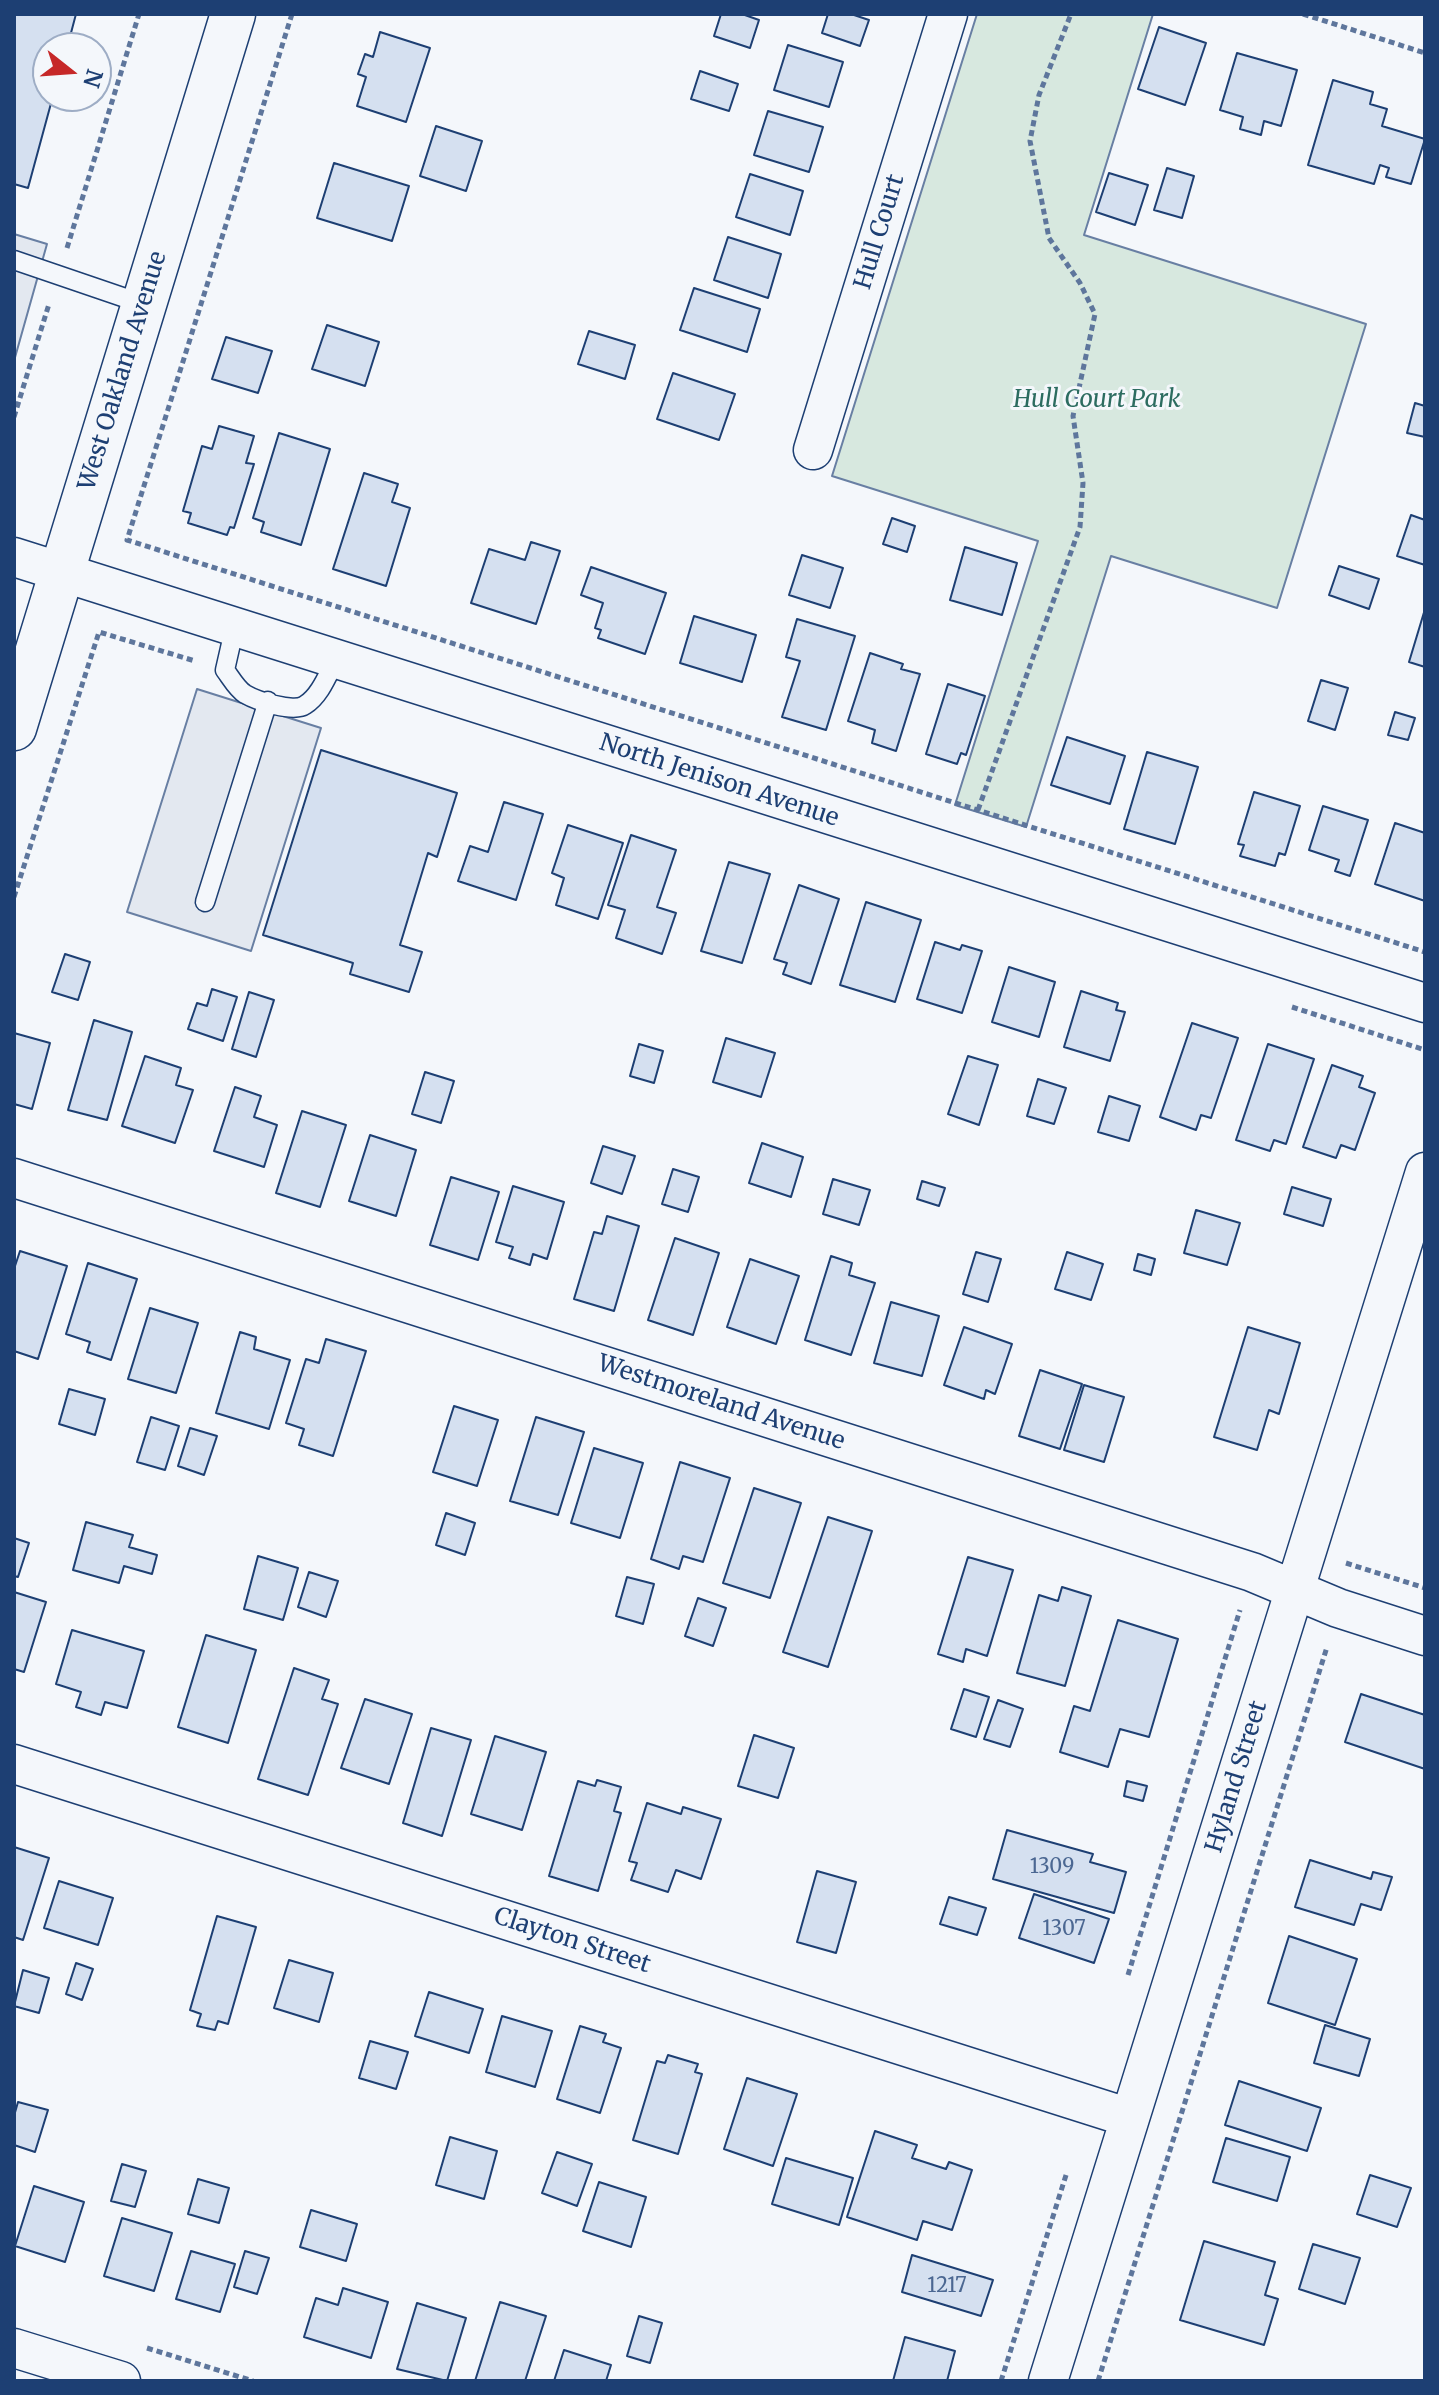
<!DOCTYPE html>
<style>
body{margin:0}
#map{position:relative;width:1439px;height:2395px;overflow:hidden;background:#f4f7fb;font-family:Merriweather,serif}
canvas{display:block}
.frame{position:absolute;inset:0;border:16px solid #1d3f73;pointer-events:none}
.north{position:absolute;left:32px;top:32px;width:80px;height:80px;box-sizing:border-box;background:#f4f7fb;border:2px solid #9eadc5;border-radius:50%;rotate:107deg;font-size:22px;font-weight:700;line-height:32px;text-align:center;color:#1d3f73}
.north::after{content:'';display:block;margin:auto;width:28px;height:36px;background:#c62828;clip-path:polygon(50% 0,100% 100%,50% 72%,0 100%)}
</style>
<div id="map">
<canvas width="1439" height="2395"></canvas>
<div class="frame"></div>
<div class="north">N</div>
</div>
<script>
const c = document.querySelector('canvas').getContext('2d');
c.lineJoin = 'round';
function fillPath(path, color) { c.fillStyle = color; c.fill(path, 'evenodd'); }
function strokePath(path, color, width, dash) { c.strokeStyle = color; c.lineWidth = width; c.lineCap = dash ? 'butt' : 'round'; c.setLineDash(dash || []); c.stroke(path); }
function write(font, color, halo, rows, align = 'center') {
  c.font = font + ' Merriweather,serif'; c.lineWidth = 6; c.setLineDash([]); c.textBaseline = 'middle'; c.strokeStyle = halo; c.fillStyle = color; for (const [text, x, y, turn = 0] of rows) {
    c.save(); c.translate(x, y); c.rotate((+turn || 0) * Math.PI / 180); c.textAlign = isNaN(turn) ? turn : align; if (halo) c.strokeText(text, 0, 0); c.fillText(text, 0, 0); c.restore();
  }
}
const green = new Path2D(`
 M 977,14 L 1153,14 L 1084,235 L 1366,324 L 1277,608 L 1111,556 L 1026,827 L 955,805 L 1038,541 L 832,476 Z`);
const parking = new Path2D(`
 M 14,234 L 47,244 L 14,361 Z
 M 197,689 L 321,728 L 251,951 L 127,912 Z`);
const building = new Path2D(`
 M 14,14 L 76,14 L 67,48 L 48,48 L 48,96 L 53,96 L 28,188 L 14,184 Z
 M 721,14 L 742,14 L 759,20 L 750,48 L 714,36 Z
 M 828,14 L 851,14 L 869,20 L 860,46 L 822,33 Z
 M 1159,27 L 1206,43 L 1185,105 L 1138,89 Z
 M 380,32 L 430,48 L 406,122 L 357,106 L 366,77 L 358,74 L 365,54 L 373,57 Z
 M 788,45 L 843,62 L 829,107 L 774,90 Z
 M 1237,53 L 1297,70 L 1281,126 L 1264,121 L 1261,135 L 1240,129 L 1243,117 L 1220,110 Z
 M 700,71 L 738,84 L 729,111 L 691,99 Z
 M 1333,80 L 1373,92 L 1370,104 L 1387,109 L 1382,126 L 1425,139 L 1411,184 L 1386,177 L 1389,168 L 1380,165 L 1374,184 L 1308,165 Z
 M 768,111 L 823,127 L 809,172 L 754,155 Z
 M 436,126 L 482,141 L 466,191 L 420,176 Z
 M 334,163 L 409,186 L 392,241 L 317,218 Z
 M 1167,168 L 1194,176 L 1182,218 L 1154,210 Z
 M 1109,173 L 1148,185 L 1135,225 L 1096,212 Z
 M 750,174 L 803,191 L 790,235 L 736,217 Z
 M 728,237 L 781,254 L 768,298 L 714,280 Z
 M 694,288 L 760,309 L 747,352 L 680,330 Z
 M 327,325 L 379,342 L 365,386 L 312,369 Z
 M 589,331 L 635,345 L 625,379 L 578,364 Z
 M 226,337 L 272,351 L 258,393 L 212,379 Z
 M 673,373 L 735,394 L 719,440 L 657,419 Z
 M 1415,403 L 1425,406 L 1425,437 L 1407,433 Z
 M 219,426 L 254,436 L 246,463 L 254,464 L 234,528 L 230,527 L 227,535 L 188,523 L 191,513 L 183,511 L 202,446 L 212,449 Z
 M 279,433 L 330,449 L 301,545 L 261,532 L 264,522 L 253,518 Z
 M 364,473 L 398,484 L 392,502 L 410,508 L 386,586 L 333,569 Z
 M 1411,515 L 1425,520 L 1425,565 L 1397,556 Z
 M 892,518 L 915,526 L 907,552 L 883,544 Z
 M 531,542 L 560,551 L 536,624 L 471,603 L 489,549 L 525,560 Z
 M 965,547 L 1017,563 L 1002,615 L 950,600 Z
 M 802,555 L 843,568 L 830,608 L 789,595 Z
 M 1339,566 L 1379,579 L 1369,609 L 1329,595 Z
 M 591,567 L 666,593 L 645,654 L 598,638 L 601,630 L 595,628 L 603,603 L 581,595 Z
 M 1425,609 L 1425,667 L 1409,662 Z
 M 694,616 L 756,635 L 742,682 L 680,663 Z
 M 797,619 L 855,636 L 826,730 L 782,717 L 800,661 L 786,657 Z
 M 870,653 L 903,664 L 901,669 L 920,674 L 896,751 L 872,743 L 875,730 L 848,721 Z
 M 1321,680 L 1348,688 L 1335,730 L 1308,721 Z
 M 948,684 L 985,696 L 966,755 L 961,753 L 957,764 L 926,754 Z
 M 1395,712 L 1415,718 L 1408,740 L 1388,735 Z
 M 1067,737 L 1125,756 L 1110,804 L 1051,785 Z
 M 321,750 L 457,793 L 437,857 L 428,853 L 400,945 L 422,952 L 409,992 L 350,974 L 353,963 L 263,935 Z
 M 1147,752 L 1198,767 L 1175,844 L 1124,829 Z
 M 1254,792 L 1300,806 L 1285,855 L 1279,853 L 1275,866 L 1240,856 L 1244,845 L 1238,844 Z
 M 504,802 L 543,814 L 516,900 L 458,881 L 470,846 L 488,852 Z
 M 1323,806 L 1368,820 L 1350,876 L 1335,871 L 1339,860 L 1309,850 Z
 M 1395,823 L 1425,833 L 1425,901 L 1375,884 Z
 M 568,825 L 623,843 L 598,919 L 556,905 L 564,878 L 552,873 Z
 M 631,835 L 676,850 L 657,907 L 676,913 L 662,954 L 616,938 L 625,910 L 608,905 Z
 M 729,862 L 770,874 L 742,963 L 701,951 Z
 M 799,885 L 839,899 L 811,984 L 783,974 L 787,963 L 774,959 Z
 M 866,902 L 921,920 L 895,1002 L 840,985 Z
 M 935,942 L 960,950 L 962,945 L 982,951 L 962,1013 L 917,999 Z
 M 65,954 L 90,962 L 78,1000 L 52,992 Z
 M 1009,967 L 1055,982 L 1039,1037 L 992,1022 Z
 M 212,989 L 237,997 L 223,1041 L 188,1029 L 197,1003 L 207,1006 Z
 M 1081,991 L 1118,1003 L 1116,1010 L 1125,1012 L 1110,1061 L 1064,1047 Z
 M 249,992 L 274,1000 L 256,1057 L 232,1049 Z
 M 94,1020 L 132,1032 L 107,1120 L 68,1110 Z
 M 1192,1023 L 1238,1038 L 1211,1118 L 1201,1115 L 1196,1130 L 1160,1117 Z
 M 14,1033 L 50,1043 L 32,1109 L 14,1104 Z
 M 726,1038 L 775,1053 L 761,1097 L 713,1082 Z
 M 639,1044 L 663,1051 L 654,1083 L 630,1076 Z
 M 1268,1044 L 1314,1059 L 1286,1144 L 1274,1140 L 1270,1151 L 1236,1140 Z
 M 145,1056 L 181,1068 L 176,1085 L 193,1090 L 175,1143 L 122,1126 Z
 M 968,1056 L 998,1065 L 979,1125 L 948,1114 Z
 M 1332,1065 L 1363,1076 L 1359,1087 L 1375,1093 L 1355,1150 L 1341,1145 L 1336,1158 L 1303,1147 Z
 M 425,1072 L 454,1081 L 441,1123 L 412,1114 Z
 M 1038,1079 L 1066,1088 L 1054,1124 L 1027,1116 Z
 M 235,1087 L 261,1096 L 254,1117 L 277,1125 L 264,1167 L 214,1151 Z
 M 1109,1096 L 1140,1106 L 1129,1141 L 1098,1132 Z
 M 302,1111 L 346,1125 L 320,1207 L 276,1193 Z
 M 370,1135 L 416,1150 L 396,1216 L 349,1201 Z
 M 762,1143 L 803,1157 L 791,1197 L 749,1183 Z
 M 603,1146 L 635,1156 L 622,1194 L 591,1183 Z
 M 673,1169 L 699,1177 L 688,1212 L 662,1204 Z
 M 451,1177 L 499,1192 L 478,1260 L 430,1245 Z
 M 833,1179 L 870,1190 L 859,1225 L 823,1214 Z
 M 922,1181 L 945,1188 L 939,1206 L 917,1199 Z
 M 513,1186 L 564,1202 L 547,1259 L 533,1254 L 530,1265 L 509,1258 L 513,1247 L 496,1242 Z
 M 1292,1187 L 1331,1199 L 1323,1226 L 1284,1214 Z
 M 1196,1210 L 1240,1223 L 1227,1265 L 1184,1253 Z
 M 607,1216 L 639,1226 L 614,1311 L 574,1299 L 594,1232 L 602,1234 Z
 M 675,1238 L 719,1253 L 693,1335 L 648,1320 Z
 M 20,1251 L 67,1266 L 38,1359 L 14,1351 L 14,1269 Z
 M 976,1252 L 1001,1259 L 988,1302 L 963,1294 Z
 M 1067,1252 L 1103,1264 L 1091,1300 L 1055,1289 Z
 M 1138,1254 L 1155,1259 L 1151,1275 L 1134,1270 Z
 M 831,1256 L 852,1263 L 849,1275 L 875,1283 L 851,1355 L 805,1340 Z
 M 750,1259 L 799,1276 L 776,1344 L 727,1327 Z
 M 88,1263 L 137,1279 L 111,1360 L 87,1352 L 90,1342 L 66,1334 Z
 M 891,1302 L 939,1316 L 922,1376 L 874,1363 Z
 M 150,1308 L 198,1323 L 176,1393 L 128,1379 Z
 M 964,1327 L 1012,1344 L 995,1394 L 986,1390 L 984,1399 L 944,1385 Z
 M 1248,1327 L 1300,1343 L 1279,1414 L 1269,1410 L 1257,1450 L 1214,1437 Z
 M 240,1332 L 256,1337 L 254,1349 L 290,1360 L 269,1429 L 216,1413 Z
 M 326,1339 L 366,1351 L 333,1456 L 299,1445 L 304,1429 L 286,1423 L 306,1359 L 319,1363 Z
 M 1040,1370 L 1082,1384 L 1060,1449 L 1019,1436 Z
 M 1084,1385 L 1124,1397 L 1104,1462 L 1064,1450 Z
 M 69,1389 L 105,1399 L 95,1435 L 59,1424 Z
 M 454,1406 L 498,1420 L 477,1486 L 433,1472 Z
 M 151,1417 L 179,1426 L 165,1470 L 137,1462 Z
 M 536,1417 L 584,1432 L 558,1515 L 510,1501 Z
 M 190,1428 L 217,1436 L 204,1475 L 178,1466 Z
 M 594,1448 L 643,1463 L 620,1538 L 571,1523 Z
 M 680,1462 L 730,1478 L 703,1562 L 683,1556 L 679,1569 L 651,1559 Z
 M 754,1488 L 801,1503 L 770,1598 L 723,1583 Z
 M 446,1513 L 475,1523 L 465,1555 L 436,1545 Z
 M 828,1517 L 872,1531 L 828,1667 L 783,1652 Z
 M 86,1522 L 133,1535 L 129,1547 L 157,1555 L 152,1574 L 124,1566 L 119,1583 L 73,1570 Z
 M 14,1538 L 29,1543 L 18,1577 L 14,1576 Z
 M 258,1556 L 298,1568 L 283,1620 L 244,1609 Z
 M 968,1557 L 1013,1570 L 987,1656 L 966,1649 L 963,1662 L 938,1654 Z
 M 309,1572 L 338,1581 L 326,1617 L 298,1607 Z
 M 627,1577 L 654,1584 L 643,1624 L 616,1616 Z
 M 1062,1587 L 1091,1596 L 1065,1686 L 1017,1673 L 1039,1595 L 1058,1601 Z
 M 14,1592 L 46,1602 L 24,1672 L 14,1669 Z
 M 698,1598 L 726,1608 L 713,1646 L 685,1636 Z
 M 1118,1620 L 1178,1639 L 1149,1737 L 1120,1729 L 1108,1767 L 1060,1752 L 1074,1706 L 1090,1711 Z
 M 72,1630 L 144,1651 L 127,1708 L 105,1702 L 101,1715 L 76,1707 L 81,1692 L 56,1684 Z
 M 206,1635 L 256,1650 L 228,1743 L 178,1727 Z
 M 294,1668 L 329,1680 L 322,1699 L 338,1704 L 308,1795 L 258,1779 Z
 M 964,1689 L 989,1697 L 976,1737 L 951,1729 Z
 M 1361,1694 L 1425,1715 L 1425,1769 L 1345,1742 Z
 M 365,1699 L 412,1714 L 389,1784 L 341,1768 Z
 M 998,1700 L 1023,1709 L 1010,1747 L 984,1739 Z
 M 431,1728 L 471,1740 L 442,1836 L 403,1823 Z
 M 754,1735 L 794,1748 L 778,1798 L 738,1786 Z
 M 495,1736 L 546,1752 L 522,1830 L 471,1814 Z
 M 597,1780 L 621,1787 L 614,1811 L 621,1813 L 598,1891 L 549,1876 L 578,1781 L 595,1786 Z
 M 1127,1781 L 1147,1786 L 1143,1801 L 1124,1796 Z
 M 647,1803 L 681,1814 L 683,1807 L 721,1819 L 701,1879 L 676,1870 L 668,1892 L 631,1880 L 637,1863 L 629,1861 Z
 M 1007,1830 L 1093,1854 L 1090,1862 L 1126,1872 L 1114,1913 L 993,1879 Z
 M 14,1847 L 49,1858 L 23,1940 L 14,1937 Z
 M 1310,1860 L 1371,1879 L 1373,1872 L 1392,1877 L 1381,1910 L 1361,1904 L 1354,1925 L 1295,1907 Z
 M 817,1871 L 856,1882 L 836,1953 L 797,1942 Z
 M 59,1881 L 113,1898 L 98,1945 L 44,1928 Z
 M 1034,1894 L 1109,1919 L 1094,1963 L 1019,1938 Z
 M 949,1897 L 986,1908 L 977,1935 L 940,1924 Z
 M 217,1916 L 256,1927 L 228,2024 L 218,2021 L 215,2030 L 197,2026 L 201,2014 L 190,2010 Z
 M 1289,1936 L 1357,1959 L 1335,2025 L 1268,2003 Z
 M 289,1960 L 333,1973 L 319,2022 L 274,2008 Z
 M 76,1963 L 93,1969 L 82,2000 L 66,1994 Z
 M 23,1970 L 49,1978 L 39,2013 L 14,2006 Z
 M 429,1992 L 483,2009 L 469,2053 L 415,2036 Z
 M 502,2016 L 552,2031 L 535,2087 L 486,2072 Z
 M 1325,2025 L 1370,2039 L 1359,2076 L 1314,2063 Z
 M 580,2026 L 606,2034 L 603,2042 L 621,2048 L 600,2113 L 557,2099 Z
 M 370,2041 L 408,2052 L 396,2089 L 359,2078 Z
 M 668,2055 L 698,2064 L 695,2072 L 702,2074 L 678,2154 L 633,2140 L 657,2061 L 665,2063 Z
 M 747,2078 L 797,2094 L 773,2166 L 724,2149 Z
 M 1239,2081 L 1321,2108 L 1307,2151 L 1225,2125 Z
 M 18,2102 L 48,2110 L 35,2152 L 14,2145 L 14,2116 Z
 M 875,2131 L 917,2145 L 912,2158 L 946,2169 L 949,2162 L 972,2170 L 952,2230 L 923,2221 L 917,2240 L 847,2217 Z
 M 450,2137 L 497,2151 L 484,2199 L 436,2185 Z
 M 1226,2138 L 1290,2157 L 1277,2201 L 1213,2182 Z
 M 557,2152 L 592,2164 L 577,2206 L 542,2193 Z
 M 786,2158 L 853,2178 L 839,2225 L 772,2204 Z
 M 122,2164 L 146,2171 L 135,2207 L 111,2201 Z
 M 1370,2175 L 1411,2188 L 1397,2227 L 1357,2214 Z
 M 198,2179 L 229,2188 L 219,2223 L 188,2214 Z
 M 599,2182 L 646,2197 L 631,2247 L 583,2231 Z
 M 34,2186 L 84,2202 L 65,2262 L 15,2246 Z
 M 311,2210 L 357,2224 L 346,2261 L 300,2247 Z
 M 122,2218 L 172,2233 L 154,2291 L 104,2276 Z
 M 1204,2241 L 1275,2262 L 1265,2295 L 1278,2299 L 1264,2345 L 1180,2320 Z
 M 1313,2244 L 1360,2258 L 1345,2304 L 1299,2289 Z
 M 191,2251 L 235,2264 L 220,2312 L 176,2299 Z
 M 245,2251 L 269,2258 L 257,2294 L 234,2287 Z
 M 912,2255 L 993,2280 L 981,2316 L 902,2292 Z
 M 343,2288 L 388,2302 L 371,2358 L 304,2337 L 316,2298 L 338,2305 Z
 M 500,2302 L 546,2316 L 525,2381 L 475,2381 Z
 M 417,2303 L 466,2318 L 447,2381 L 397,2369 Z
 M 639,2316 L 662,2323 L 650,2363 L 627,2356 Z
 M 905,2337 L 955,2351 L 947,2381 L 893,2381 Z
 M 564,2350 L 611,2365 L 606,2381 L 554,2381 Z`);
const path = new Path2D(`
 M 292,14 L 127,540 L 1425,952
 M 1303,14 L 1425,53
 M 67,248 L 139,14
 M 14,417 L 49,304
 M 978,810 L 1080,527 L 1083,483 L 1073,416 L 1095,314 L 1080,283 L 1049,238 L 1030,141 L 1039,95 L 1071,14
 M 14,897 L 99,632 L 195,661
 M 1292,1007 L 1425,1050
 M 1346,1563 L 1425,1588
 M 1128,1975 L 1240,1610
 M 147,2348 L 253,2381
 M 1001,2381 L 1067,2172
 M 1098,2381 L 1327,1647`);
const service = new Path2D(`
 M 14,260 L 143,304
 M 235,626 L 225,670 C 231,678 237,689 245,694 C 257,701 294,713 305,705 C 320,696 328,674 336,659
 M 205,902 L 268,701`);
const minor = new Path2D(`
 M 813,450 L 948,14
 M 14,557 L 1425,1003
 M 14,1178 L 1252,1572 L 1338,1608 L 1425,1636
 M 14,1764 L 1130,2118
 M 14,2348 L 121,2381
 M 1048,2381 L 1425,1172`);
const primary = new Path2D(`
 M 14,728 L 233,14`);
const numberNames = [
 ["1309",1052,1867],
 ["1307",1064,1929],
 ["1217",947,2286]
];
const streetNames = [
 ["Hull Court",880,232,-73],
 ["West Oakland Avenue",123,371,-73],
 ["North Jenison Avenue",719,781,18],
 ["Westmoreland Avenue",721,1403,18],
 ["Hyland Street",1237,1777,-73],
 ["Clayton Street",572,1941,18]
];
const parkNames = [
 ["Hull Court Park",1097,400]
];
fillPath(green, '#d7e8df');
strokePath(green, '#687fa3', 2);
fillPath(parking, '#e3e8f0');
strokePath(parking, '#687fa3', 2);
fillPath(building, '#d5e0f0');
strokePath(building, '#1d3f73', 2);
strokePath(service, '#1d3f73', 21);
strokePath(minor, '#1d3f73', 41);
strokePath(primary, '#1d3f73', 47);
strokePath(path, '#5e769c', 5, [6, 4]);
strokePath(service, '#f4f7fb', 18);
strokePath(minor, '#f4f7fb', 38);
strokePath(primary, '#f4f7fb', 44);
write('20px', '#4b6792', null, numberNames);
write('24px', '#1d3f73', '#f4f7fb', streetNames);
write('italic 24px', '#2c6c60', '#f4f7fb', parkNames);
</script>
